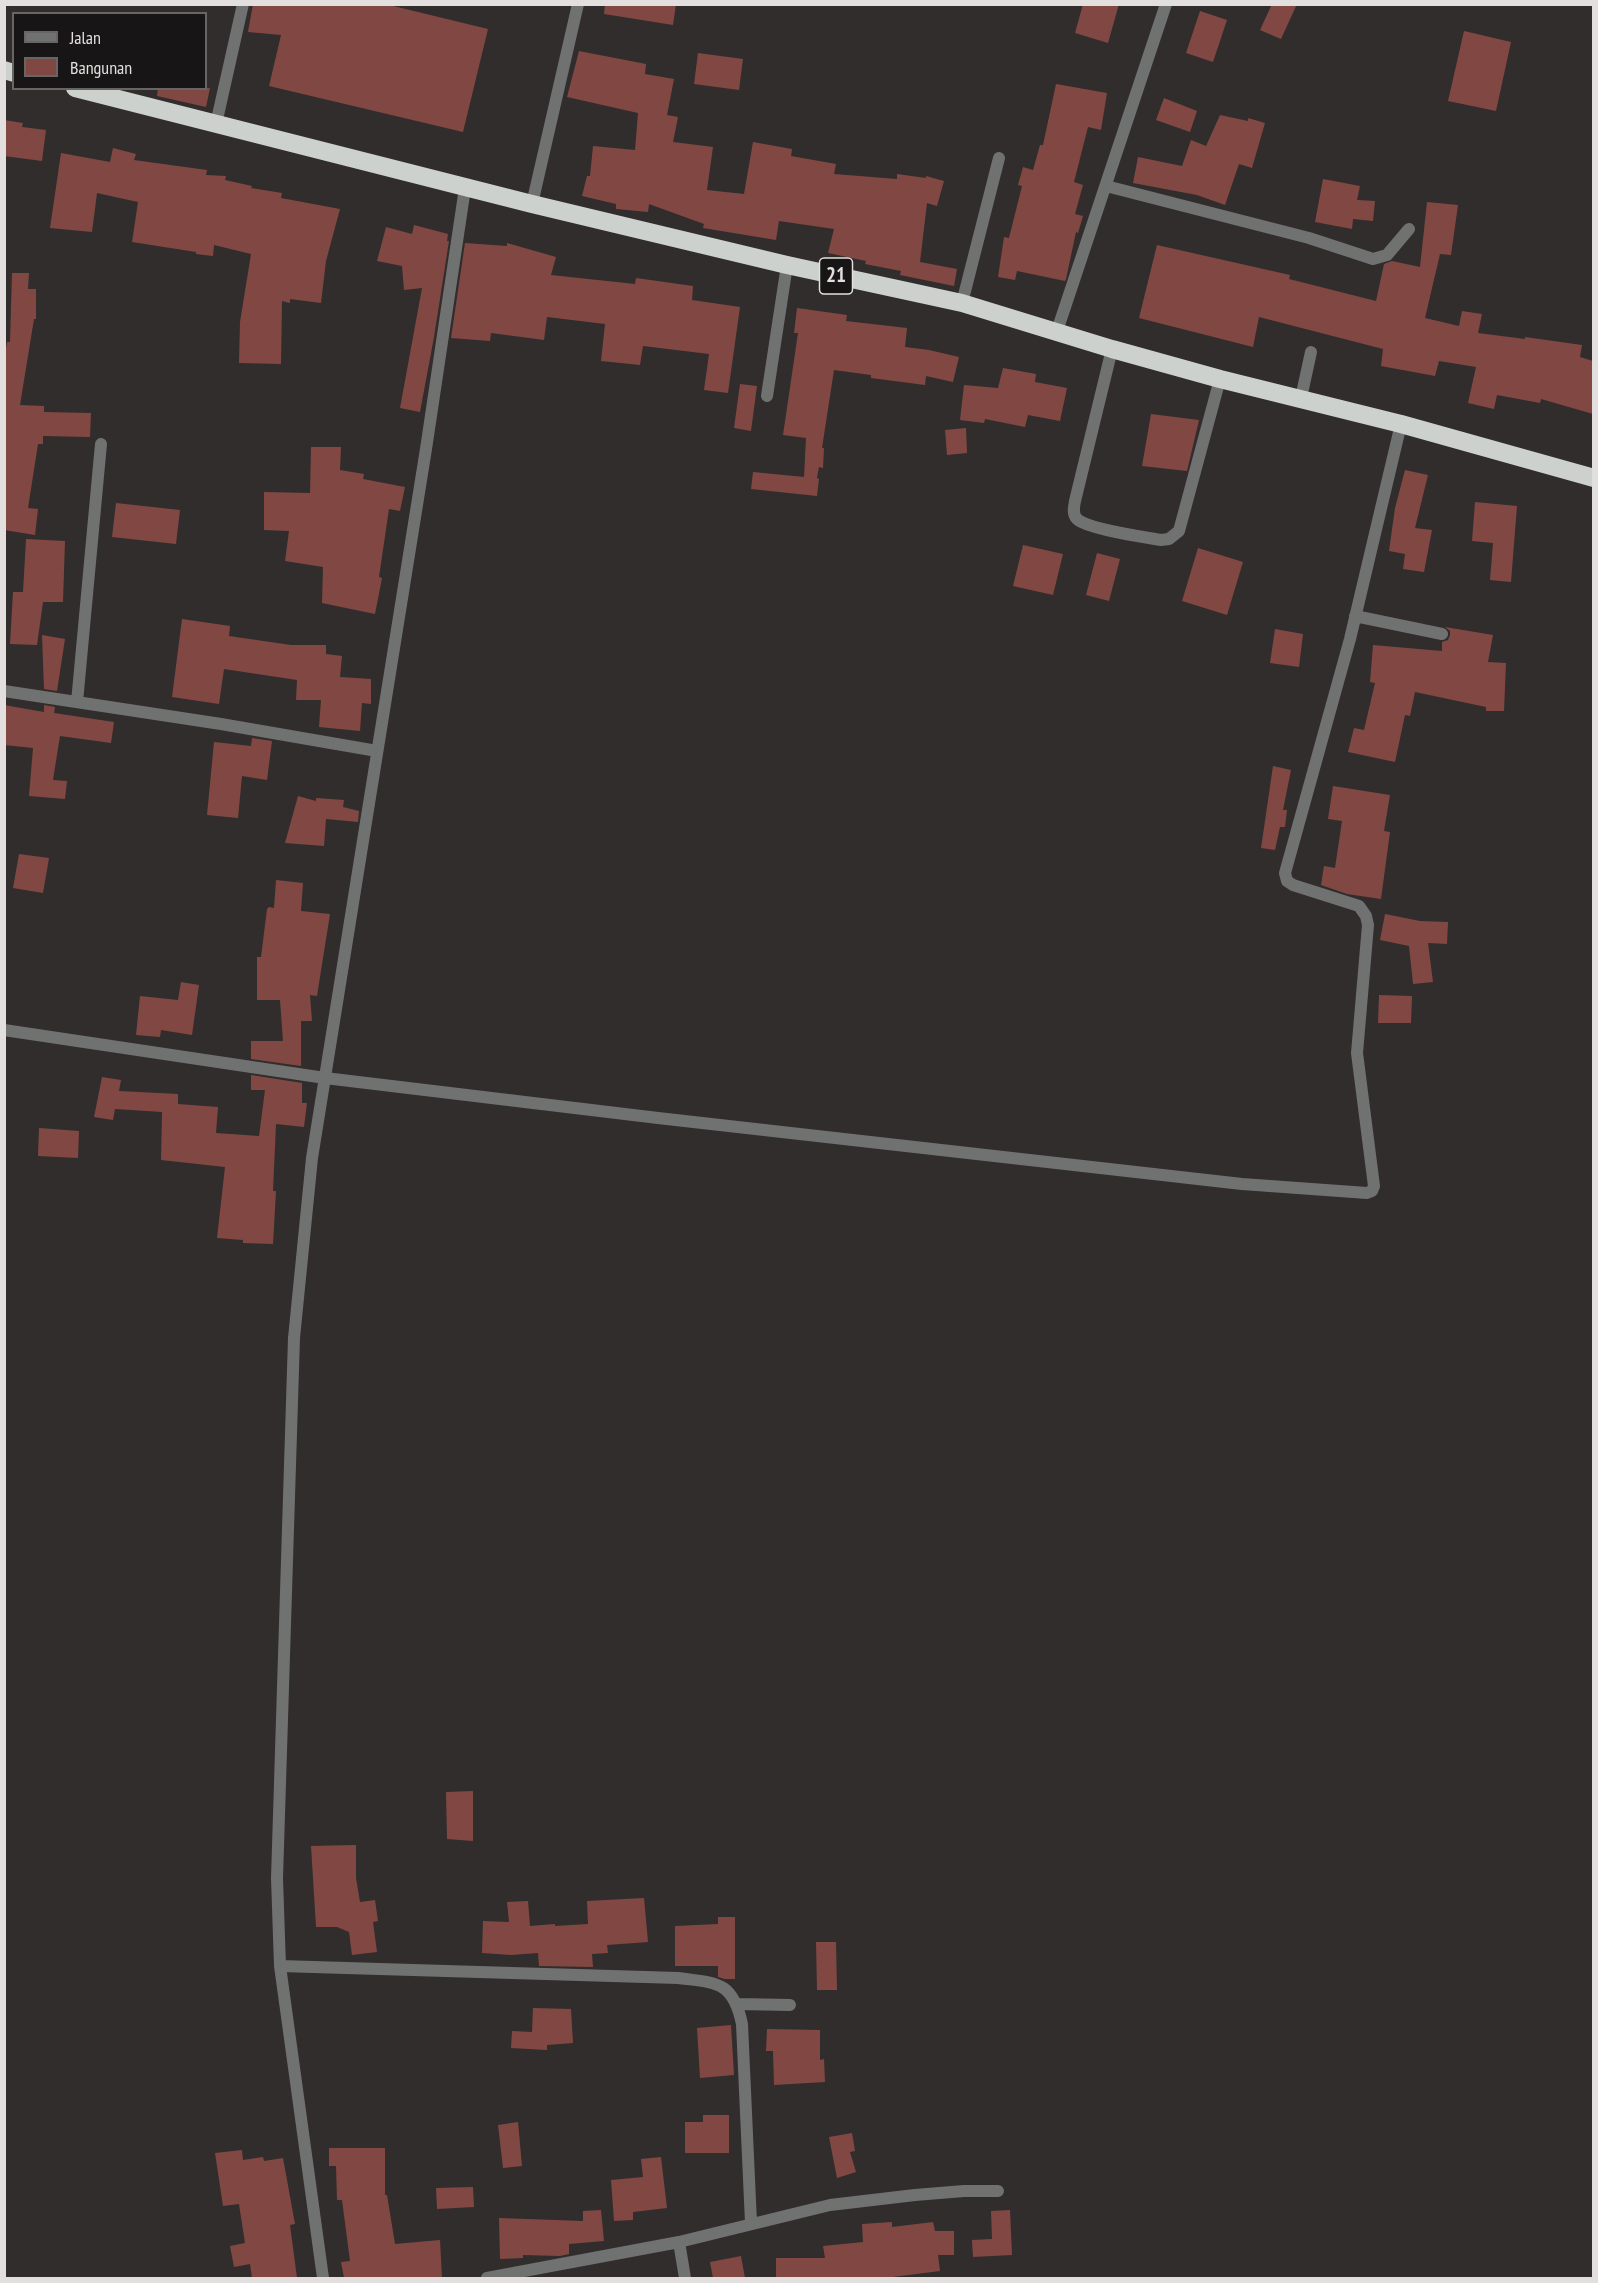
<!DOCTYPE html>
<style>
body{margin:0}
#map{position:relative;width:1598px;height:2283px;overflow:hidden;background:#312d2c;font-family:"PT Sans Narrow",sans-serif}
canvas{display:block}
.frame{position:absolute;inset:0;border:6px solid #e2dfde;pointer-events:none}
.legend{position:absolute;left:12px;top:12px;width:195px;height:78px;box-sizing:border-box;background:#171515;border:2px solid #686665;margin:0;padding:8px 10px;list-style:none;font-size:18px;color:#e2dfde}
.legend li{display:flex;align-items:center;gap:12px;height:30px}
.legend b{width:30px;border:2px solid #686665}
</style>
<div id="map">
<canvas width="1598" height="2283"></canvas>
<div class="frame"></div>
<ul class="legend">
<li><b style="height:8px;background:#707271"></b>Jalan</li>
<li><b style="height:16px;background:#814843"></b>Bangunan</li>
</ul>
</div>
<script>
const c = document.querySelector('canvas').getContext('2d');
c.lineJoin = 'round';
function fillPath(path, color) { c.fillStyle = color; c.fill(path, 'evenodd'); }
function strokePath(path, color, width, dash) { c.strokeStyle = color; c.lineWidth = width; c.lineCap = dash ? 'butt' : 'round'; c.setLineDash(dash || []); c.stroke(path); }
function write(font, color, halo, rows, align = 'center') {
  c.font = font + ' "PT Sans Narrow",sans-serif'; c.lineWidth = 4.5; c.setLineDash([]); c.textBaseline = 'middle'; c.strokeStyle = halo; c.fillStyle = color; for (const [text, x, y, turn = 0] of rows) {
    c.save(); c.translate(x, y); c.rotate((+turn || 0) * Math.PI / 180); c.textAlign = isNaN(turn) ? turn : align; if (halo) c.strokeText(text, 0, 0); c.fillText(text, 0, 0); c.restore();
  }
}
const building = new Path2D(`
 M 253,4 L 385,4 L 488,29 L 463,132 L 269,86 L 281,35 L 248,32 Z
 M 605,4 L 676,4 L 673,25 L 604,14 Z
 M 1083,4 L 1119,4 L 1108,43 L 1075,33 Z
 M 1272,4 L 1297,4 L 1281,39 L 1260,30 Z
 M 1200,11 L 1227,20 L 1213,62 L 1186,53 Z
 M 1464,31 L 1511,42 L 1496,111 L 1448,101 Z
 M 579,51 L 646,64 L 645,74 L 674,79 L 667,115 L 678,117 L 673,142 L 713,147 L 707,190 L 744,194 L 753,142 L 792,149 L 791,156 L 836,164 L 834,174 L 897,179 L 897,174 L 926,178 L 926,176 L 944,181 L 937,206 L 927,203 L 920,262 L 957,269 L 954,286 L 900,275 L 901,271 L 865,264 L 866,261 L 828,253 L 834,229 L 779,221 L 776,240 L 703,228 L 704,224 L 649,204 L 648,212 L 616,209 L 616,204 L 582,196 L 587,176 L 590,176 L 593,146 L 635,150 L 638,113 L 567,97 Z
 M 698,53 L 743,59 L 739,90 L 694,84 Z
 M 1056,84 L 1107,93 L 1101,130 L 1088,127 L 1074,182 L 1083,185 L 1075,214 L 1083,216 L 1078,233 L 1076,232 L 1066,279 L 1065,281 L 1017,271 L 1015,280 L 998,277 L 1004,237 L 1009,238 L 1022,186 L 1018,185 L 1023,167 L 1033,170 L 1040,145 L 1043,145 Z
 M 158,88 L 210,88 L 206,107 L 157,96 Z
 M 1164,98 L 1197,111 L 1190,132 L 1156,120 Z
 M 1220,115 L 1248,121 L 1248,118 L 1265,123 L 1252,168 L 1239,164 L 1225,205 L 1197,195 L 1133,183 L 1138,157 L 1182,166 L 1191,140 L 1206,146 Z
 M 4,120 L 23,123 L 22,127 L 46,130 L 42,161 L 4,156 Z
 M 113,148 L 136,154 L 134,160 L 207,170 L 206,175 L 226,176 L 225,180 L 252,186 L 251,188 L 282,193 L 281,198 L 340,209 L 326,261 L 321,303 L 290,299 L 290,303 L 282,301 L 281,364 L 239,363 L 240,322 L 251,254 L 214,245 L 213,256 L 196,254 L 196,252 L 132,242 L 138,202 L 97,193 L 92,232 L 50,228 L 61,153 L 110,162 Z
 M 1323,179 L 1360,186 L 1357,200 L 1375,201 L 1373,221 L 1353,219 L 1352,229 L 1315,222 Z
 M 1427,202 L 1458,205 L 1451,255 L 1440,254 L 1425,318 L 1459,326 L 1462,311 L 1482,314 L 1478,333 L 1525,339 L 1525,337 L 1582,345 L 1580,357 L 1593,361 L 1593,414 L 1541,399 L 1540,403 L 1497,395 L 1494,409 L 1468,403 L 1476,367 L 1439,361 L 1435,376 L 1381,366 L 1383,349 L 1259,317 L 1253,347 L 1139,318 L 1157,245 L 1290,275 L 1289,279 L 1376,301 L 1384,264 L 1392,261 L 1420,267 Z
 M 414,225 L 448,234 L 447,241 L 449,241 L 434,337 L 420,412 L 400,408 L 422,288 L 404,290 L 402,266 L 377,261 L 386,227 L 412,234 Z
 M 465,243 L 507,246 L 507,243 L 556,257 L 551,275 L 635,284 L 636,278 L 693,286 L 692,300 L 740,307 L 728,393 L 704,390 L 709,354 L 643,346 L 640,365 L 601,361 L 605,324 L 547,317 L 544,340 L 491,333 L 490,341 L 451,338 Z
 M 12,273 L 29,273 L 28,289 L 36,289 L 36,319 L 34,319 L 20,405 L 44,406 L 44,412 L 91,413 L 90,437 L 43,436 L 43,444 L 38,444 L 28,508 L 38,509 L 35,535 L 4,530 L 4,360 L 7,342 L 10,342 Z
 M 797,308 L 847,315 L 846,321 L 907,328 L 905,347 L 929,350 L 959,357 L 953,382 L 926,376 L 925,385 L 871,378 L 871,375 L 834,370 L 822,448 L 824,448 L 823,468 L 819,467 L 817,478 L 819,479 L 817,496 L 751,489 L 753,472 L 804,477 L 806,438 L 783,435 L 798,333 L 794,333 Z
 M 1003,368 L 1036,374 L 1035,382 L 1067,388 L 1060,421 L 1028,415 L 1025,427 L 985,419 L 984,423 L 960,420 L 964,385 L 998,388 Z
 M 740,384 L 757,386 L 751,431 L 734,428 Z
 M 1151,414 L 1199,420 L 1187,471 L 1142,466 Z
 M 966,428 L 967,453 L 947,455 L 945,430 Z
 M 311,447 L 341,447 L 340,470 L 364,474 L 363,479 L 405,487 L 400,511 L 389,509 L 379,577 L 382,578 L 375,614 L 322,603 L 323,567 L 285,561 L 289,531 L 264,530 L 264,492 L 310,493 Z
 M 1405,470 L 1428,475 L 1415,528 L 1432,530 L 1424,572 L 1403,569 L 1405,554 L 1389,551 L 1395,508 Z
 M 1475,502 L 1517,506 L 1511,582 L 1490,580 L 1493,543 L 1472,541 Z
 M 116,503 L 180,510 L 176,544 L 112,537 Z
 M 26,539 L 65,541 L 63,602 L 43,602 L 37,645 L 10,644 L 13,592 L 23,592 Z
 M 1023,545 L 1063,554 L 1053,595 L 1013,586 Z
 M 1198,548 L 1243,562 L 1227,615 L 1182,601 Z
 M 1097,553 L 1120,559 L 1109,601 L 1086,595 Z
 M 182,619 L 230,626 L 229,636 L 291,645 L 326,645 L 326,654 L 342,656 L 340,677 L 371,679 L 371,704 L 362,703 L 360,731 L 319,727 L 321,700 L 296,700 L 297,680 L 224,669 L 219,704 L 172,697 Z
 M 1445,627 L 1493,635 L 1488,662 L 1506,663 L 1504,711 L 1486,711 L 1486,707 L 1415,692 L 1410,716 L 1405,715 L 1395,762 L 1348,752 L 1354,728 L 1364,730 L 1375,683 L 1370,682 L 1373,645 L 1442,651 L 1442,642 L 1448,640 L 1450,635 L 1450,631 Z
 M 1275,629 L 1303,634 L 1299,667 L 1270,663 Z
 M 42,635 L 65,639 L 57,691 L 44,689 Z
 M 4,705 L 44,712 L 44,705 L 55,707 L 54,713 L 114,722 L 111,743 L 60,736 L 53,780 L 67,781 L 65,799 L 29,796 L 33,748 L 4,745 Z
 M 252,738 L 272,741 L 267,780 L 242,776 L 238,818 L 207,815 L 214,742 L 251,746 Z
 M 1273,766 L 1291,770 L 1283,810 L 1287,810 L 1285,827 L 1280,827 L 1275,850 L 1261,848 Z
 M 1333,786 L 1390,795 L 1384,831 L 1390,832 L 1381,899 L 1347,894 L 1321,885 L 1324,866 L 1335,868 L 1342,821 L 1328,819 Z
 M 298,796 L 316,801 L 316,798 L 344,800 L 343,807 L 359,811 L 358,822 L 326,819 L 324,846 L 285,843 Z
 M 19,854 L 49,858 L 43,893 L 13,888 Z
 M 276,880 L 303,883 L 301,911 L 330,914 L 317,996 L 310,995 L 312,1021 L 301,1021 L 301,1066 L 251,1059 L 251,1041 L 283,1041 L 280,1000 L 257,1000 L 257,957 L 261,957 L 267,909 L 269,907 L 274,908 Z
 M 1385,914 L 1420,921 L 1448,922 L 1447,944 L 1428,943 L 1433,982 L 1413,984 L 1409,946 L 1380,940 Z
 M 181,982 L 199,985 L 192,1035 L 161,1030 L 160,1037 L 136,1035 L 140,996 L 178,1000 Z
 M 1379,995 L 1412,996 L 1411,1023 L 1378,1023 Z
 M 251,1075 L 302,1083 L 302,1103 L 307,1103 L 304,1127 L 276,1124 L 273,1191 L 276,1191 L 273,1244 L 243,1243 L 243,1240 L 217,1238 L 225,1167 L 161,1160 L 162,1112 L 115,1109 L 113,1120 L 94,1117 L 102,1077 L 121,1080 L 119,1091 L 178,1094 L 178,1104 L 218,1107 L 216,1133 L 259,1136 L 265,1090 L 251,1090 Z
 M 39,1128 L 79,1131 L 78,1158 L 38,1156 Z
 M 473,1791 L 473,1841 L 447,1839 L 446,1792 Z
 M 356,1845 L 356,1878 L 360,1902 L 375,1900 L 378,1921 L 373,1922 L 377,1952 L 352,1955 L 349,1932 L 337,1927 L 316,1927 L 311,1846 Z
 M 644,1898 L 648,1942 L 607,1945 L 608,1953 L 592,1954 L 593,1967 L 539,1966 L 538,1953 L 511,1955 L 482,1953 L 483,1921 L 509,1922 L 507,1902 L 528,1901 L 530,1926 L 555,1924 L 555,1926 L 588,1924 L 587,1901 Z
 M 718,1917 L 735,1917 L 735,1979 L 725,1979 L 718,1977 L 718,1966 L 675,1966 L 675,1926 L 718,1924 Z
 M 816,1942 L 836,1942 L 837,1990 L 817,1990 Z
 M 533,2008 L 571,2009 L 573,2043 L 547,2045 L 547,2050 L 511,2048 L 512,2031 L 532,2032 Z
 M 731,2025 L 734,2075 L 700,2078 L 697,2028 Z
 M 767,2029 L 820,2030 L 820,2060 L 824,2059 L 825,2082 L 774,2085 L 773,2051 L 766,2051 Z
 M 703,2115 L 729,2115 L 729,2153 L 685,2153 L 685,2122 L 703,2122 Z
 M 518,2122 L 522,2166 L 503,2168 L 498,2125 Z
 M 852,2133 L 855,2151 L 850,2152 L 856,2172 L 837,2178 L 829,2137 Z
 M 329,2148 L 385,2148 L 385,2195 L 387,2195 L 395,2244 L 440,2240 L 442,2278 L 344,2278 L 341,2262 L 350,2261 L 342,2200 L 337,2200 L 336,2166 L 329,2166 Z
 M 242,2150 L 243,2160 L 263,2157 L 264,2161 L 283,2158 L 295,2224 L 290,2225 L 297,2278 L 252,2278 L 250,2264 L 234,2267 L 230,2246 L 245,2243 L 239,2204 L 223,2206 L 215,2153 Z
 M 661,2157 L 667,2208 L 633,2212 L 633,2220 L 614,2221 L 611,2180 L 643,2177 L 641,2159 Z
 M 473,2187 L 474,2207 L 437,2209 L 436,2188 Z
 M 601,2210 L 604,2241 L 569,2244 L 569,2254 L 560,2256 L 523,2255 L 523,2258 L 500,2259 L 499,2218 L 583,2221 L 583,2211 Z
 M 1010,2210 L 1012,2255 L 973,2257 L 972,2240 L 992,2239 L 991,2211 Z
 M 892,2222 L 892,2227 L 933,2222 L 935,2231 L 954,2231 L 954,2255 L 938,2255 L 940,2271 L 885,2278 L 776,2278 L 776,2258 L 825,2258 L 823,2246 L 863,2242 L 862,2224 Z
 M 741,2256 L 745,2278 L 713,2278 L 710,2262 Z`);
const lane = new Path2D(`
 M 1301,398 L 1311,352`);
const street = new Path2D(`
 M 216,124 L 243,4
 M 1106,186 L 1309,238 L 1373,259 L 1387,255 L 1409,229
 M 532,204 L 578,4
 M 962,303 L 999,158
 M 1057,331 L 1166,4
 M 1112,349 L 1075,501 C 1074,507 1072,514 1077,519 C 1087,529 1144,537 1161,540 L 1169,539 L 1179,531 L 1220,379
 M 767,396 L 787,265
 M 1355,616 L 1442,634
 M 4,691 L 221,724 L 377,751
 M 77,702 L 101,444
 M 4,1030 L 325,1078 L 658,1118 L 1242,1184 L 1367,1193 L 1372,1191 L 1374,1186 L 1357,1053 L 1368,925 L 1366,916 L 1359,906 L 1293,885 L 1287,881 L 1285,873 L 1350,639 L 1401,424
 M 280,1966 L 678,1978 C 717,1983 733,1981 742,2024 L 751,2223
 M 738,2004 L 790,2005
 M 679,2242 L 685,2278
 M 323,2278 L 280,1966 L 277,1878 L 294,1338 L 312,1158 L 426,449 L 465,188
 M 487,2278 L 679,2242 L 830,2205 L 915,2195 L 964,2191 L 998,2191`);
const highway = new Path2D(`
 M 4,70 L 14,73
 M 75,88 L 532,204 L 787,265 L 962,303 L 1112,349 L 1220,379 L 1401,424 L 1594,478`);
const shields = [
 [836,276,33]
];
const shieldNames = [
 ["21",836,276]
];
fillPath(building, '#814843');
strokePath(lane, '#707271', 12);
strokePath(street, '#707271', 12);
strokePath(highway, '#ccd1ce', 18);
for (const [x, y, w] of shields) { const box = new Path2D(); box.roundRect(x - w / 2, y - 18, w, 36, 4.5); c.fillStyle = '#171515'; c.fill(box); strokePath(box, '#e2dfde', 1.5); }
write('bold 21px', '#e2dfde', null, shieldNames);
</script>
